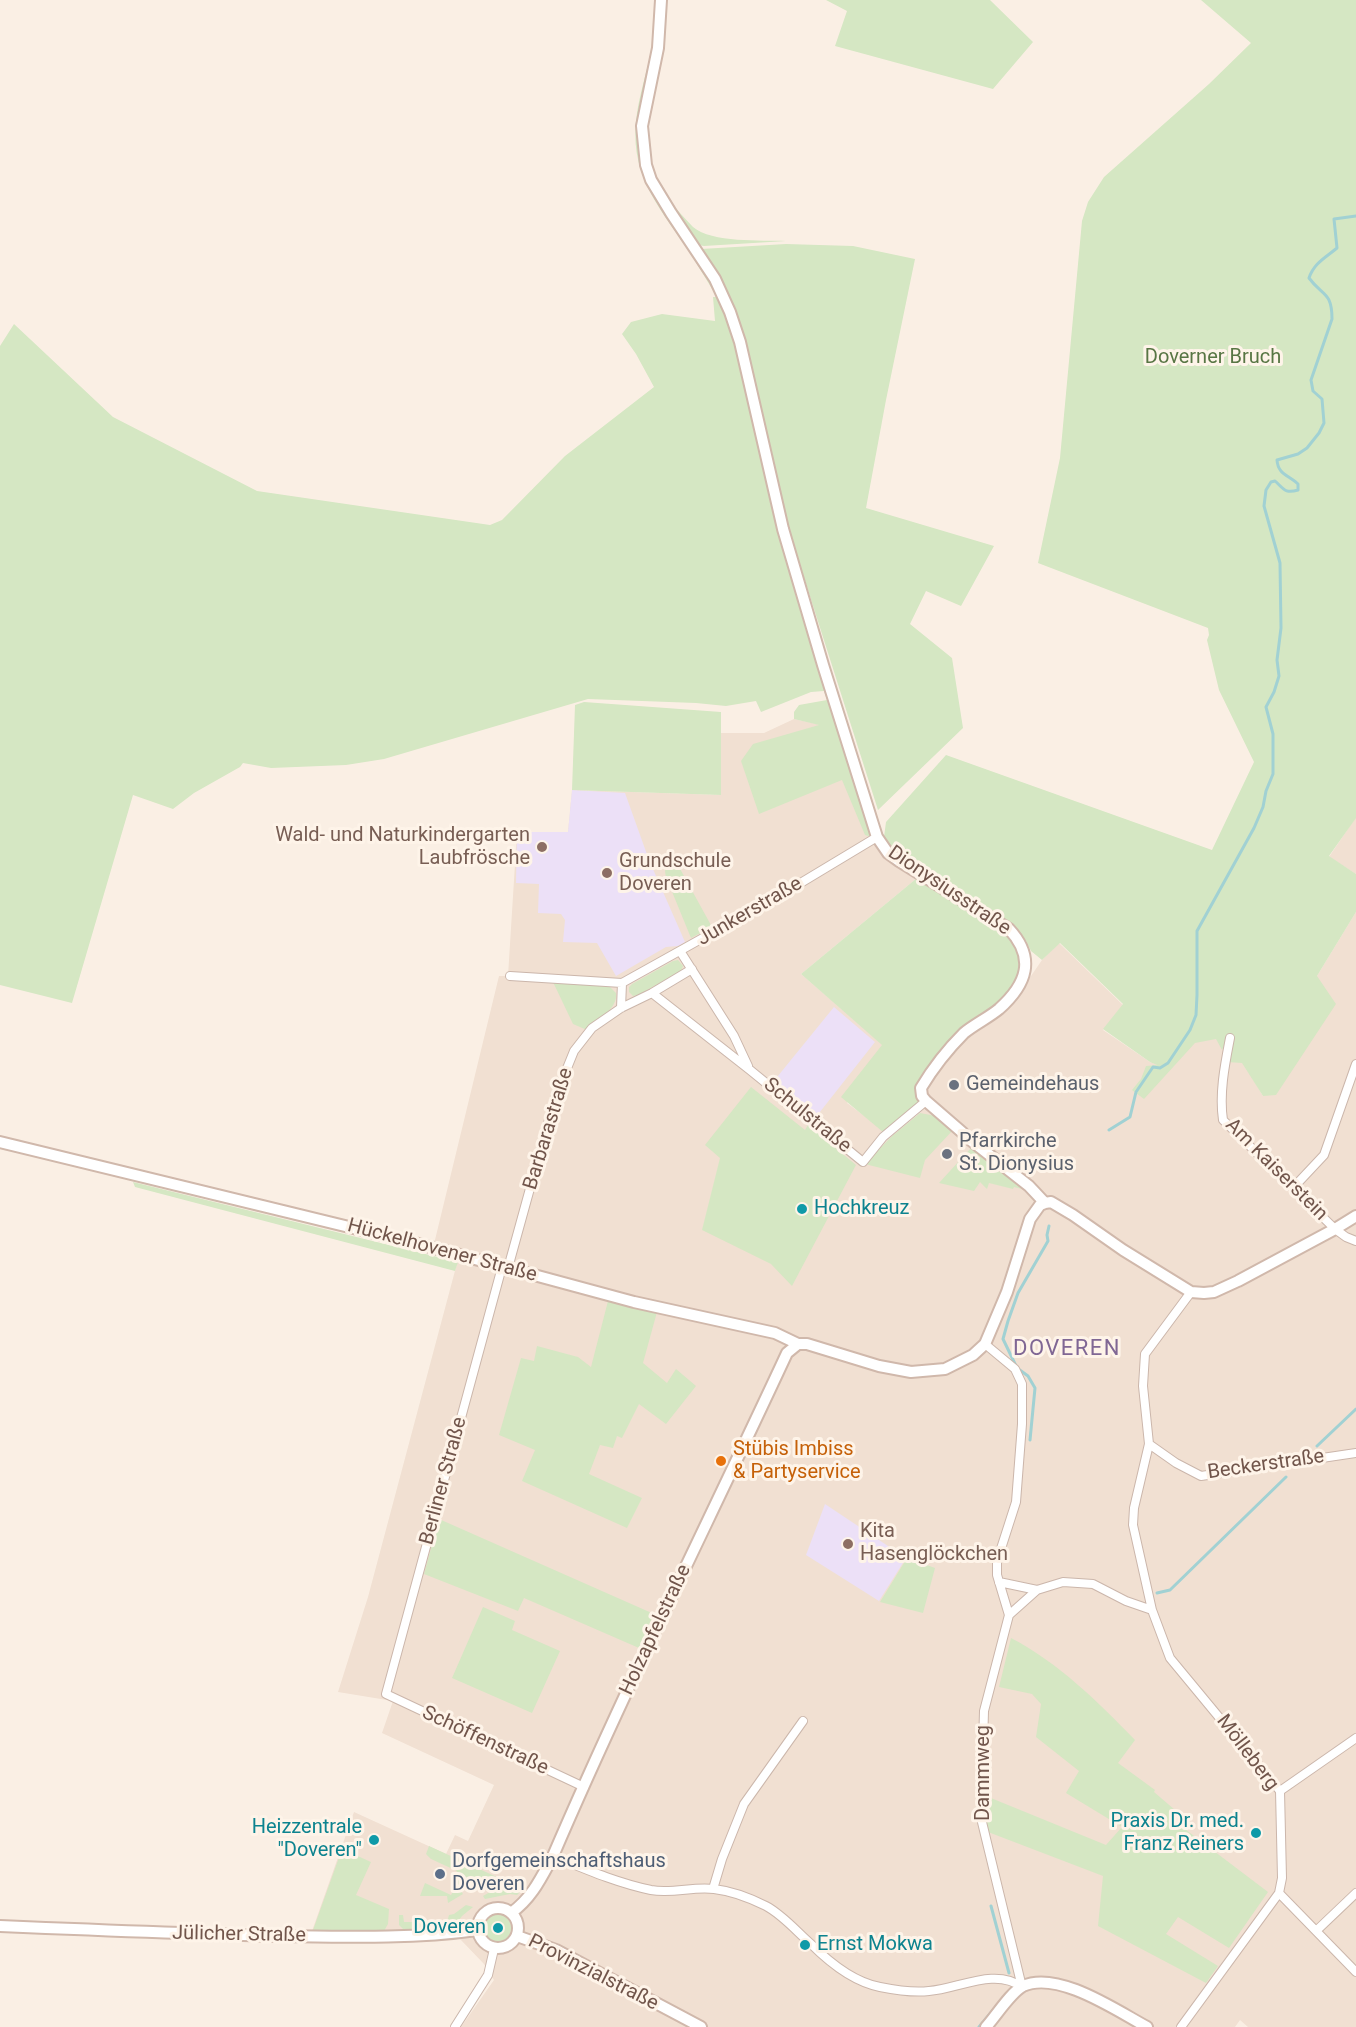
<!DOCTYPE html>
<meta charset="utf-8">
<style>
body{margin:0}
canvas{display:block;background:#faefe4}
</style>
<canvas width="1356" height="2027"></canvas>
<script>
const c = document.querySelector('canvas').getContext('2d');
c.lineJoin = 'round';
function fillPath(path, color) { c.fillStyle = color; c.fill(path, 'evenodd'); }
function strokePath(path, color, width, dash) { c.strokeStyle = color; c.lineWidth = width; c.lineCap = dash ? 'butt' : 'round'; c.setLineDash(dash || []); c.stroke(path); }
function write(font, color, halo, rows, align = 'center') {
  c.font = font + ' Roboto,sans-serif'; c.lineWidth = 6; c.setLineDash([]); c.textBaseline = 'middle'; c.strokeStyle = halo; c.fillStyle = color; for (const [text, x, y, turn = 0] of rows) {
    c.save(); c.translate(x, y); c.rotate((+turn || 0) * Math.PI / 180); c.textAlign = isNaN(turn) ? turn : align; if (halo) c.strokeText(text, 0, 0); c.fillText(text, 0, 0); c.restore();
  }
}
const residential = new Path2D(`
 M 794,719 L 821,725 L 871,837 L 888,859 L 917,878 L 801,974 L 883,1045 L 847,1103 L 891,1136 L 920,1113 L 926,1094 L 925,1086 L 965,1036 L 1020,992 L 1042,960 L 1059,943 L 1123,1005 L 1103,1030 L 1150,1062 L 1159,1065 L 1184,1031 L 1230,1040 L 1263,1096 L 1317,976 L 1356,912 L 1356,2027 L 1248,2027 L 1240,2020 L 1235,2027 L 461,2027 L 494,1980 L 484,1964 L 460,1939 L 458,1927 L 388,1932 L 312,1931 L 354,1812 L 446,1854 L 455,1835 L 468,1841 L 494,1785 L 382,1733 L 393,1701 L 338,1692 L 368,1597 L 460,1252 L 434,1244 L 499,976 L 508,976 L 517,832 L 568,832 L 572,790 L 721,795 L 721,733 L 764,733 Z
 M 1356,817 L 1356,874 L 1329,857 Z`);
const education = new Path2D(`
 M 572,790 L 625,793 L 649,860 L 685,942 L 678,946 L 666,947 L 616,976 L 597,943 L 563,942 L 565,920 L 561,914 L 538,913 L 539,884 L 516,883 L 517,832 L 568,832 Z
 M 834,1007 L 875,1042 L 816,1117 L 773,1082 Z
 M 825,1504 L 906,1558 L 879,1601 L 806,1555 Z`);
const green = new Path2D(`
 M 656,0 L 658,0 C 657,15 657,31 654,46 C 647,90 631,128 643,173 C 649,195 666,214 679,232 C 701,263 718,293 731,329 L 777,525 L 871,837 L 865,835 L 842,780 L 759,814 L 741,761 L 753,744 L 819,725 L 794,719 L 794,712 L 799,705 L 827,700 L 824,691 L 811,692 L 761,712 L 756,701 L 726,706 L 696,703 L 588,699 L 384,759 L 346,765 L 271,768 L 243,763 L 240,767 L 194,793 L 173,809 L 133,795 L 72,1003 L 0,985 L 0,346 L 14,324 L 113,417 L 257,491 L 490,525 L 502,520 L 565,456 L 654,387 L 636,354 L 622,334 L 631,322 L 662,314 L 715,321 L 713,297 L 717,297 C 707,281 698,265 688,250 C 657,204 628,173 637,113 C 643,76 659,38 656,0 Z
 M 826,0 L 990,0 L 1033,42 L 993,89 L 835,46 L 847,11 Z
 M 1201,0 L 1356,0 L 1356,818 L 1329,856 L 1356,874 L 1356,912 L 1317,976 L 1336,1004 L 1276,1095 L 1263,1096 L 1242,1063 L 1227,1062 L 1227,1039 L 1222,1050 L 1216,1039 L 1195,1043 L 1144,1099 L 1132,1090 L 1141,1079 L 1146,1066 L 1157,1065 L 1150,1062 L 1103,1029 L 1123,1004 L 1060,943 L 1042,960 L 1031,951 L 1026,941 L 1008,921 L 921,871 L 892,850 L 887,844 L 884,837 L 886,822 L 946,755 L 1212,850 L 1254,762 L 1219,690 L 1207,640 L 1209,635 L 1208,628 L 1038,563 L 1060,458 L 1082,221 L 1088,202 L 1104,177 L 1209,84 L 1251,43 Z
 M 667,198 C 676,208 684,218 693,227 C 712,243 761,240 786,241 L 704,246 L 698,245 Z
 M 786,244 L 853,246 L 915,259 L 886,400 L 866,508 L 994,546 L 961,606 L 926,591 L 910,624 L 952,658 L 963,728 L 878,810 L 787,524 L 733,306 L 718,273 L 701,249 Z
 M 584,702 L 721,712 L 721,795 L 572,790 L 575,705 Z
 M 673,856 L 712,927 L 691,938 L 666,877 C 664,869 665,862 673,856 Z
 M 917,878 L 1009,933 C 1012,938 1017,943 1019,949 C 1032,986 989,1008 966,1027 C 953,1037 923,1069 919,1084 C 918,1090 919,1097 919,1103 L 883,1132 L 841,1097 L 882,1045 L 801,974 Z
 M 678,960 L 683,966 L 681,971 L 638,995 L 633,996 L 629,992 L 629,987 L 632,984 L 673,961 Z
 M 553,982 L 608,985 L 616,993 C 618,1009 598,1019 587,1030 L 573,1024 Z
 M 751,1087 L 805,1130 L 808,1125 L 856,1165 L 792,1286 L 771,1264 L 702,1230 L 720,1158 L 705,1145 Z
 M 920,1113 L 936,1116 L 953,1130 L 925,1160 L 920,1178 L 865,1164 L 891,1137 Z
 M 971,1148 L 1022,1189 L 1014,1187 L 1013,1189 L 989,1183 L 987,1189 L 980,1182 L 974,1191 L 939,1183 Z
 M 133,1182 L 458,1262 L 455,1271 L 135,1187 Z
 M 608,1301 L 657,1312 L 643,1363 L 667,1383 L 676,1369 L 696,1386 L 666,1424 L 639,1404 L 622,1438 L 617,1436 L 613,1448 L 600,1445 L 589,1474 L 642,1498 L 627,1528 L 522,1481 L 535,1450 L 499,1435 L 521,1358 L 534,1361 L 537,1346 L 578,1357 L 591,1367 Z
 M 439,1519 L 654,1614 L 639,1648 L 524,1598 L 518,1611 L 424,1574 Z
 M 907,1558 L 935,1568 L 923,1613 L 880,1602 Z
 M 483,1607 L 515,1621 L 512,1630 L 560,1651 L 532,1713 L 452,1678 Z
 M 1011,1638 C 1059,1663 1098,1702 1135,1740 L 1118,1763 L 1155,1790 L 1154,1792 L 1175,1810 L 1169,1817 L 1268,1892 L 1229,1948 L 1178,1917 L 1166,1934 L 1218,1966 L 1206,1983 L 1098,1926 L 1103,1876 L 988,1832 L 985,1817 L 986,1796 L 1106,1845 L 1122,1827 L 1066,1793 L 1079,1771 L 1036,1737 L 1041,1704 L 1032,1694 L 999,1687 Z
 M 429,1846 L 523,1889 L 517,1895 L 510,1894 L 485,1899 L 483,1896 L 490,1892 L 485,1887 L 474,1881 L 460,1886 L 454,1880 L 457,1871 L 431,1859 L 426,1854 Z
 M 342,1849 L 371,1862 L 356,1895 L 389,1909 L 388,1924 L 384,1931 L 313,1930 Z
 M 425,1883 L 451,1895 L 457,1885 L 463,1894 L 448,1903 L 447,1896 L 420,1896 Z
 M 466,1905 L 473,1907 L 462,1916 L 459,1920 L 460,1925 L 422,1931 L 403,1929 L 399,1925 L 399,1915 L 403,1915 L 404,1922 L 447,1922 L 449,1915 L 454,1914 Z
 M483 1928a14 14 0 1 1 28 0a14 14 0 1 1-28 0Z`);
const stream = new Path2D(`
 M 1109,1130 L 1130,1117 L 1136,1092 L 1153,1067 L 1160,1068 L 1168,1063 L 1190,1030 L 1196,1015 L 1197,995 L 1197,931 L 1254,828 L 1263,807 L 1266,791 L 1273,774 L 1273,734 L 1266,707 L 1274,692 L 1279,676 L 1277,660 L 1281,628 L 1280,563 L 1264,506 L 1266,490 L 1271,482 L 1275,481 C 1284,489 1285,494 1298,490 L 1298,484 C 1289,475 1278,475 1277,460 L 1298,454 L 1307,448 L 1319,433 L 1324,423 L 1322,399 L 1313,391 L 1311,380 L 1332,319 C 1332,291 1322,296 1309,278 C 1314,263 1325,258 1337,248 L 1334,219 L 1356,216
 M 1030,1440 L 1035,1388 L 1028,1376 L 1017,1368 L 1003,1339 L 1008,1321 L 1018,1293 L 1048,1241 L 1047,1235 L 1049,1226
 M 1317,1446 L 1356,1409
 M 1157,1593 L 1170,1590 L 1286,1477
 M 991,1906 L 1009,1973
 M 979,2027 L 999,2003`);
const street = new Path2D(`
 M 680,951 L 734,1036 L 748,1066
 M 510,976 L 622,983
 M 622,983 L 789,890 L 877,837
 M 652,993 L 750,1070 L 863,1162 L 883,1137 L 926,1101
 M 621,1008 L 622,983
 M 1230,1038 C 1225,1064 1219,1093 1223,1120 L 1335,1229 L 1346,1237 L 1356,1241
 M 1293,1188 L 1324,1155 L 1356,1064
 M 502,1267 L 386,1694 L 584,1787
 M 508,1268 L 555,1098 L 574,1051 L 592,1028 L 621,1008 L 652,993 L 692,969
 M 985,1344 L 1015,1369 L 1022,1384 L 1022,1424 L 1016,1502 L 997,1561 L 997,1575 L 1009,1615
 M 1149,1444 L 1176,1463 L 1201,1476 L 1356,1453
 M 999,1582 L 1037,1590
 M 1280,1791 L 1356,1738
 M 553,1856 C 585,1869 617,1883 651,1890 C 673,1894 694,1886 714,1889 C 732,1891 750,1898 766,1906 C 783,1915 797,1932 811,1944 C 829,1962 854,1982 880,1987 C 895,1990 913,1993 929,1991 C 958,1989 995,1967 1022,1987
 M 713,1889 L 722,1859 L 744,1804 L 803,1721
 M 1279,1893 L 1356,1972
 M 1316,1931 L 1356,1893
 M 1022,1987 L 981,1818 L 984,1711 L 1009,1615 L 1037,1590 L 1063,1582 L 1093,1584 L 1126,1601 L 1152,1610
 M 455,2027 L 488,1975 L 494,1949
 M 1181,2027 L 1279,1893 L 1282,1878 L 1280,1791 L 1170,1658 L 1152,1610 L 1133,1525 L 1134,1508 L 1149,1444 L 1143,1386 L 1145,1354 L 1191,1292`);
const secondary = new Path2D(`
 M 661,0 L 658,48 L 642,126 L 646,165 L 651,180 L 671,213 L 715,279 L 730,312 L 740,342 L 783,529 L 823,665 L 877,837 L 888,853 L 899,861 L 1009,929 C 1036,958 1027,984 999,1009 C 988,1018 975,1024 964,1033 C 947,1050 933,1068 921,1088 L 922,1096 L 926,1101 L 963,1133
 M 968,1138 L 1029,1186 L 1045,1203
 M 0,1142 L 423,1245 L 634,1302 L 775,1333 L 798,1344
 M 1045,1203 L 1051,1202 L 1073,1215 L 1123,1250 L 1191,1292 L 1204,1293 L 1214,1292 L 1238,1281 L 1335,1229 L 1356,1216
 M 798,1344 L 807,1344 L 879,1366 L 911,1372 L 945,1369 L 973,1355 L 985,1344 L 1007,1292 L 1030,1219 L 1040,1205 L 1045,1203
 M478 1928a20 20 0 1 1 40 0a20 20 0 1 1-40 0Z
 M 511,1913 C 532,1898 541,1878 553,1856 C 626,1686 709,1521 787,1353 L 798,1344
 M 0,1926 C 94,1930 188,1934 282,1936 C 347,1937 413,1939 477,1930
 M 517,1936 L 556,1950 L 701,2027
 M 986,2027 C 996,2016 1011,1992 1023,1986 C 1058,1970 1117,2011 1147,2027`);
const markers = [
 [542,847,6,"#8d6e63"],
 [607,873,6,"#8d6e63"],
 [954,1085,6,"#6b7280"],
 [947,1154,6,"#6b7280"],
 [802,1209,6,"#0f9aa8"],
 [721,1461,6,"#e8710a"],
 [848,1544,6,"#8d6e63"],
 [1256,1833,6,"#0f9aa8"],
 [374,1840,6,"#0f9aa8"],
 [440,1874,6,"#5c6f8a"],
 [498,1928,6,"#0f9aa8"],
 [805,1945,6,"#0f9aa8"]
];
const parkNames = [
 ["Doverner Bruch",1213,358]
];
const educationNames = [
 ["Wald- und Naturkindergarten",530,836,"right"],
 ["Laubfrösche",530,859,"right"],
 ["Grundschule",619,862],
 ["Doveren",619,885],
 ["Kita",860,1532],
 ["Hasenglöckchen",860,1555]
];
const streetNames = [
 ["Dionysiusstraße",949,891,34],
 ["Junkerstraße",750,912,-30],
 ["Schulstraße",807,1116,39],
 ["Barbarastraße",549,1129,-73],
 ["Am Kaiserstein",1276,1170,45],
 ["Hückelhovener Straße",442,1251,15],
 ["Beckerstraße",1266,1465,-8],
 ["Berliner Straße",444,1481,-75],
 ["Holzapfelstraße",656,1630,-65],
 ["Schöffenstraße",485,1741,25],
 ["Mölleberg",1247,1753,53],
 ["Dammweg",984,1773,-90],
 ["Jülicher Straße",239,1935,1],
 ["Provinzialstraße",593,1973,27]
];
const worshipNames = [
 ["Gemeindehaus",966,1085],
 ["Pfarrkirche",959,1142],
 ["St. Dionysius",959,1165]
];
const cultureNames = [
 ["Hochkreuz",814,1209,"left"],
 ["Praxis Dr. med.",1244,1822],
 ["Franz Reiners",1244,1845],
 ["Heizzentrale",362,1828],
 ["\"Doveren\"",362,1851],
 ["Doveren",486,1928],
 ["Ernst Mokwa",817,1945,"left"]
];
const foodNames = [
 ["Stübis Imbiss",733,1450],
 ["& Partyservice",733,1473]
];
const serviceNames = [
 ["Dorfgemeinschaftshaus",452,1862],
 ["Doveren",452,1885]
];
const quarterNames = [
 ["DOVEREN",1067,1349]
];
fillPath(residential, '#f1e0d2');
fillPath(education, '#ece0f7');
fillPath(green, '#d5e7c3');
strokePath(stream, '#a1d1d3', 3);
strokePath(street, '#cbb6ab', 10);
strokePath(secondary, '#d0b8ab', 14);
strokePath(street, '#fff', 8);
strokePath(secondary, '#fff', 10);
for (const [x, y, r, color] of markers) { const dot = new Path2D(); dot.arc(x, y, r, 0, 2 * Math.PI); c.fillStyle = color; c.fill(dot); strokePath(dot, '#fef4e9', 2); }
write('20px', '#587644', '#fef4e9', parkNames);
write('20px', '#785e54', '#fef4e9', educationNames, 'left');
write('20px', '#71554b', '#fef4e9', streetNames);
write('20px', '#5b616d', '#fef4e9', worshipNames, 'left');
write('20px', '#0d838f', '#fef4e9', cultureNames, 'right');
write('20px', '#c56008', '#fef4e9', foodNames, 'left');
write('20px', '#4e5e75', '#fef4e9', serviceNames, 'left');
c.letterSpacing = '1.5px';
write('22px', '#806794', '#fef4e9', quarterNames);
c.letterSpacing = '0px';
</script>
